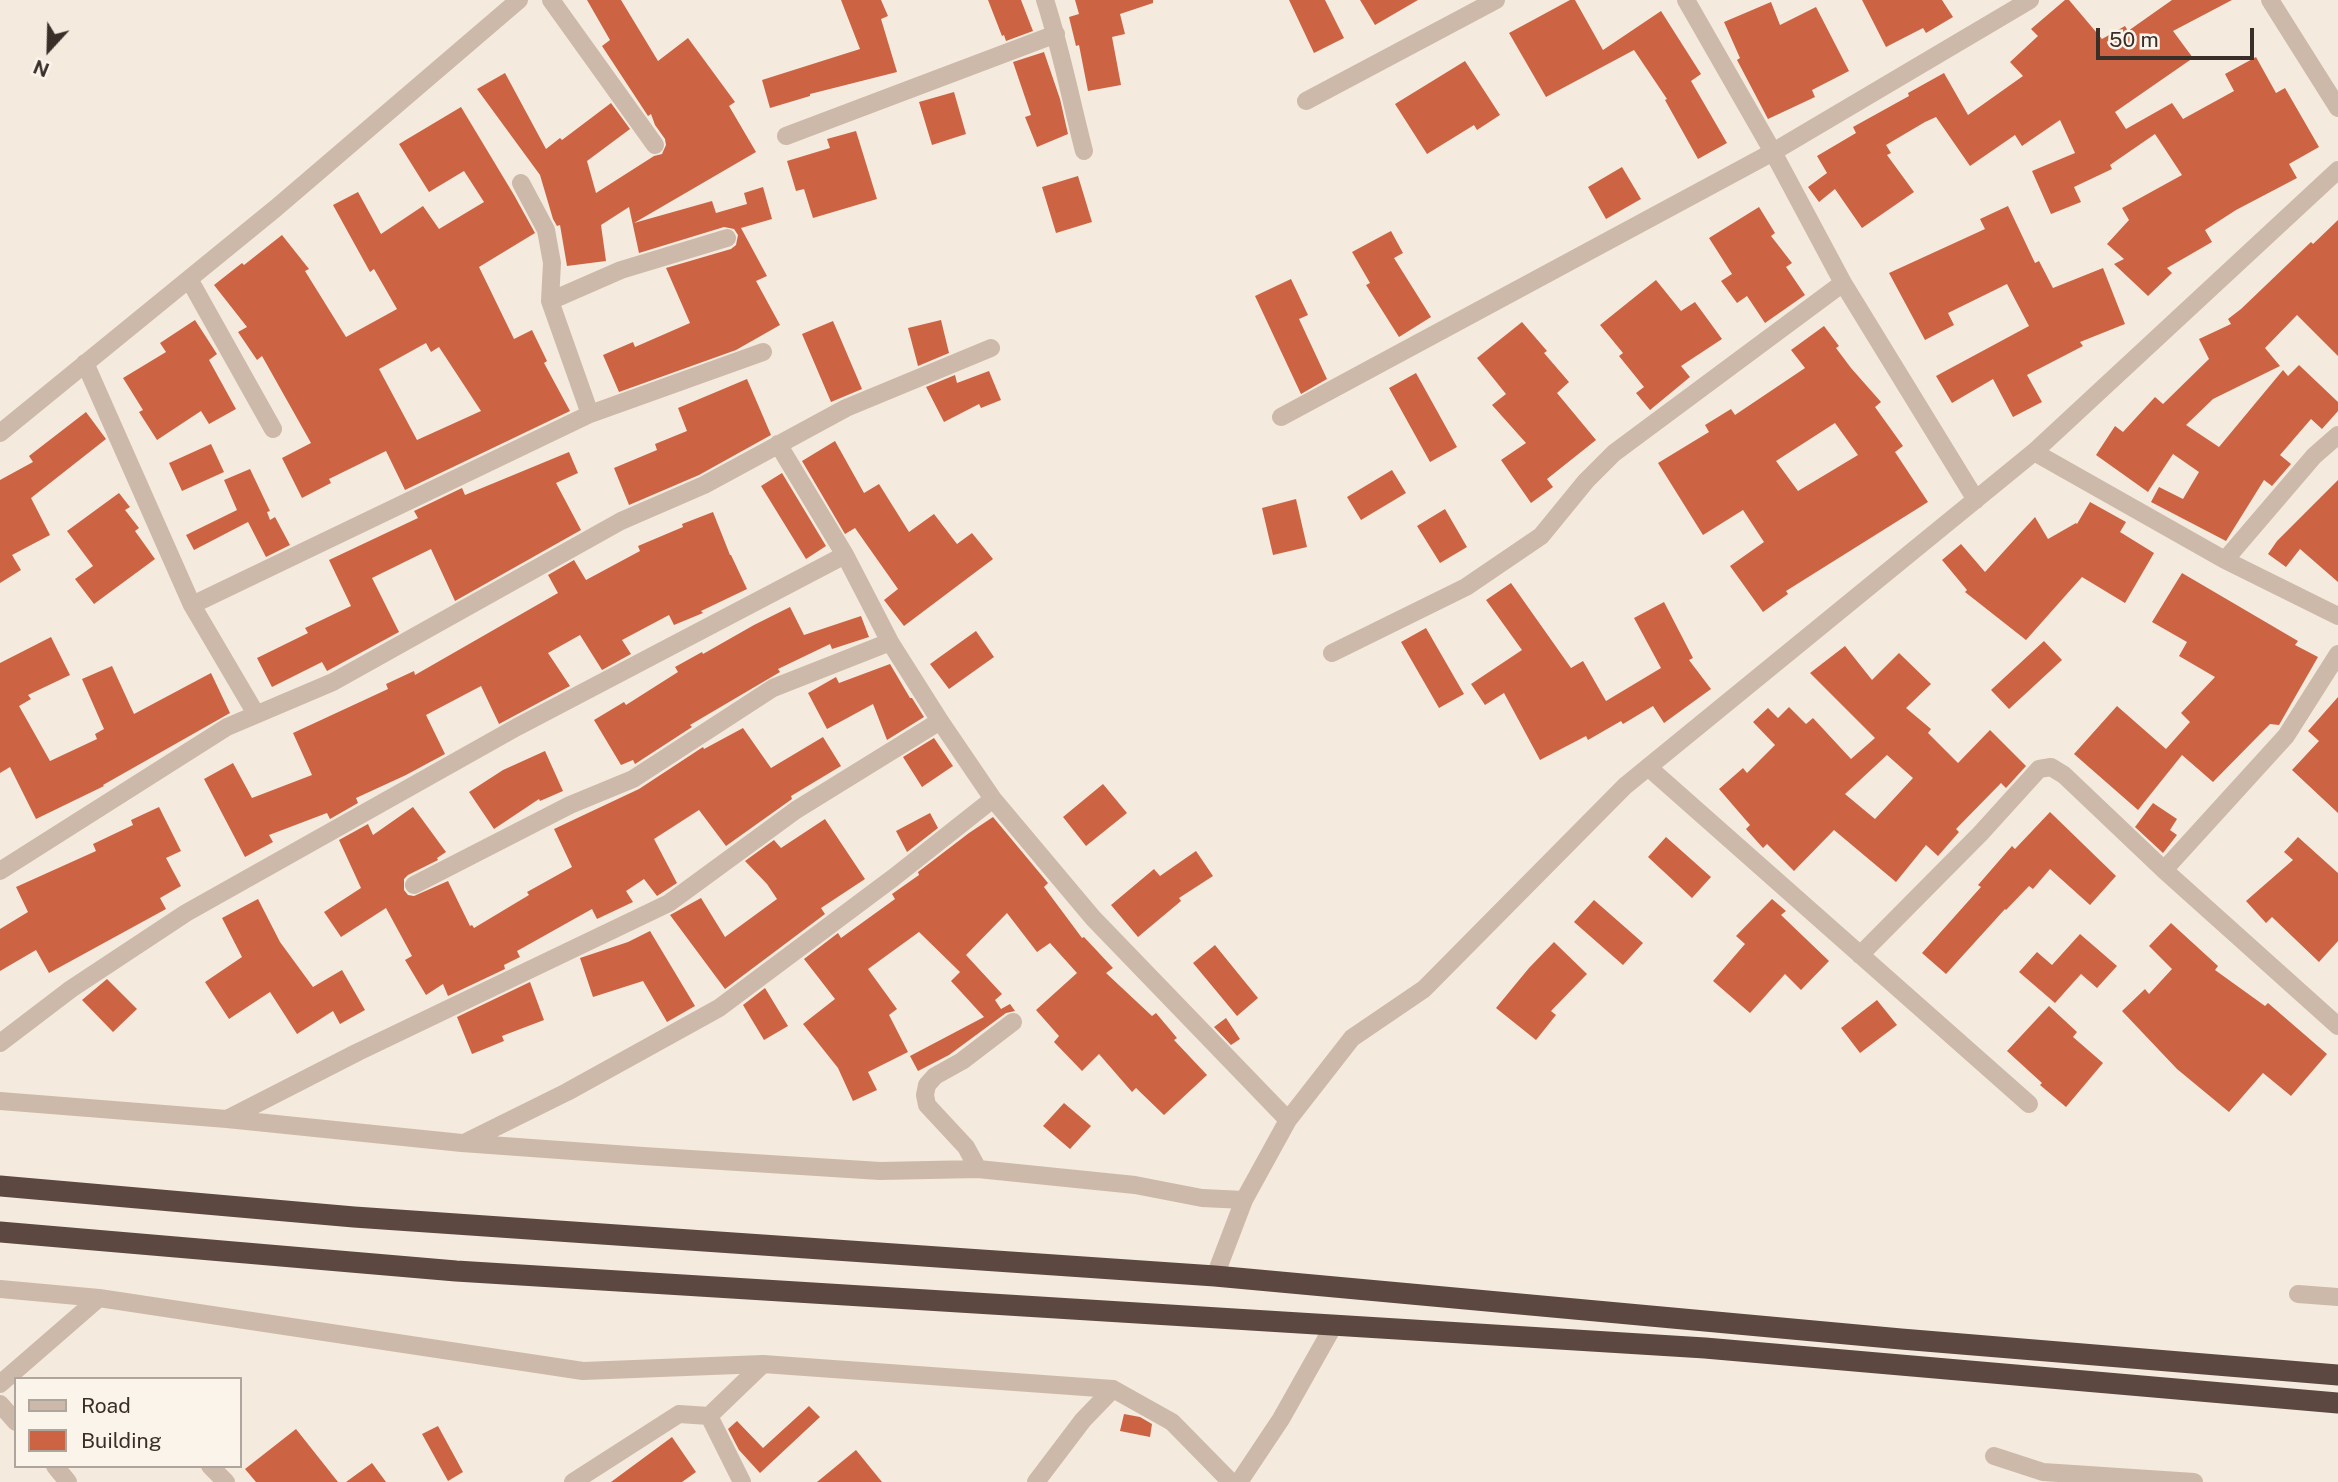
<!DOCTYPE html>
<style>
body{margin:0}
#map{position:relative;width:2338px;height:1482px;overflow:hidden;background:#f4eade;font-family:"Public Sans",sans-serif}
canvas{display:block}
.legend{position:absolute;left:14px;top:1377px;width:228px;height:91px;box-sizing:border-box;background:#fbf4eb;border:2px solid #aea59d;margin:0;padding:9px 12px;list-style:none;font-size:21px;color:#3a2e29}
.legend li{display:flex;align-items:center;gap:14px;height:35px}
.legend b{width:35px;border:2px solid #aea59d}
.north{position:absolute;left:14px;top:14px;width:70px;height:70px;-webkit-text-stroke:5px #fbf4eb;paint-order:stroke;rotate:202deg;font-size:19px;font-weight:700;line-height:28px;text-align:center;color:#3a2e29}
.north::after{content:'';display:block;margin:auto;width:24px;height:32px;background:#3a2e29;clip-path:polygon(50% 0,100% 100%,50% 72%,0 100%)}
.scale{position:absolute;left:2096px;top:28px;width:158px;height:32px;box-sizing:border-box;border:4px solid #3a2e29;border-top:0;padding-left:9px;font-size:21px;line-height:24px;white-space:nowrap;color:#3a2e29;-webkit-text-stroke:5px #fbf4eb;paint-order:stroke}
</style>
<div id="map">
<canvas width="2338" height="1482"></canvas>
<ul class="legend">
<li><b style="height:9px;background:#cdb9a9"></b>Road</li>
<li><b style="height:19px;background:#cc6444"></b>Building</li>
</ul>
<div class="north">N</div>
<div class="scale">50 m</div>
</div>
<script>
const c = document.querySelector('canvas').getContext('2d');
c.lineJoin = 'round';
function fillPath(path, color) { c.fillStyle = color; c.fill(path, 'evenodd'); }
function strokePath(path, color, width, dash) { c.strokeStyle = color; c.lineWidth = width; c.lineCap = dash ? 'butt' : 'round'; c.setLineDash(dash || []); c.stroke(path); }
const building = new Path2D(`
 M 587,0 L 621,0 L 658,61 L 688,38 L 735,102 L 729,106 L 756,152 L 634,223 L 712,201 L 716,213 L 747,204 L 744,193 L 763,187 L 772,219 L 741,228 L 767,276 L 756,281 L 780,325 L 736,350 L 619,392 L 603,355 L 633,342 L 635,347 L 690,323 L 666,268 L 731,249 L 736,245 L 738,235 L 734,229 L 724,227 L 639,253 L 629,207 L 601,225 L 606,261 L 567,266 L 560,225 L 557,226 L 553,219 L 540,175 L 477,89 L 505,73 L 546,149 L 560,138 L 562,140 L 611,103 L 630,129 L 587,161 L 596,193 L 654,156 L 662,154 L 666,145 L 665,139 L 655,125 L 651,114 L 648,116 L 602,46 L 610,40 Z
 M 841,0 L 881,0 L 888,16 L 881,19 L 897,72 L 810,94 L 810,96 L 770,108 L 762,80 L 860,49 Z
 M 988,0 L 1021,0 L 1033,31 L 1006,41 L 1004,35 L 1002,36 Z
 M 1075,0 L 1153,0 L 1153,3 L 1120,14 L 1125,34 L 1112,37 L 1121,85 L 1088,91 L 1079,45 L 1076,46 L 1069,17 L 1079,14 Z
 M 1289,0 L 1325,0 L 1344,38 L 1314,53 Z
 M 1360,0 L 1418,0 L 1375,25 Z
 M 1570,0 L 1575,0 L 1603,50 L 1661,11 L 1701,74 L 1691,81 L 1727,143 L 1698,159 L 1665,100 L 1667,99 L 1634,50 L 1546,97 L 1509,33 Z
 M 1862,0 L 1942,0 L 1953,17 L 1926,33 L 1923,28 L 1886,47 Z
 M 2065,0 L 2069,0 L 2102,39 L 2125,26 L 2128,31 L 2172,0 L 2232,0 L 2173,31 L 2193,58 L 2115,112 L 2126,129 L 2172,103 L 2183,119 L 2234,91 L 2225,74 L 2256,57 L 2276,93 L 2285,88 L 2319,147 L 2289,164 L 2297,178 L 2236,210 L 2205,230 L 2212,242 L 2167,268 L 2172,273 L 2148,296 L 2114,264 L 2124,259 L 2107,244 L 2129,220 L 2122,208 L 2182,175 L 2155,134 L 2110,165 L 2112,169 L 2074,187 L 2081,202 L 2051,214 L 2032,171 L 2075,153 L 2060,120 L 2022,146 L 2015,135 L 1970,166 L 1936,117 L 1925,122 L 1886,145 L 1891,153 L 1887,155 L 1914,192 L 1862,228 L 1835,189 L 1819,202 L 1808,187 L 1827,173 L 1817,156 L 1856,133 L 1853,127 L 1909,96 L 1908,93 L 1944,73 L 1968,115 L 2023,76 L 2010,62 L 2038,36 L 2031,29 Z
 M 1771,2 L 1780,25 L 1816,7 L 1849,71 L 1812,90 L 1815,97 L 1768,119 L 1737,60 L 1740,58 L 1724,22 Z
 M 1044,52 L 1060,99 L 1068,134 L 1037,147 L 1025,117 L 1031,115 L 1013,62 Z
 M 1465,61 L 1500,115 L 1477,130 L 1474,125 L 1427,154 L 1395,104 Z
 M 954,92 L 966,134 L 932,145 L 919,102 Z
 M 461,107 L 514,195 L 535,233 L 479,267 L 514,339 L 532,330 L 547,361 L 544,363 L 570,411 L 405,490 L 386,451 L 329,479 L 331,483 L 302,498 L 282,458 L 311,443 L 262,356 L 257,360 L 238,332 L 247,327 L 214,285 L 242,263 L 244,265 L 282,235 L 309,269 L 305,271 L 346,337 L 397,309 L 374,269 L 370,272 L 333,205 L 358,192 L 381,234 L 423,206 L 439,229 L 484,202 L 464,171 L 429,192 L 399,144 ZM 426,343 L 431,352 L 439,347 L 481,411 L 417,440 L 379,369 Z
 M 856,131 L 877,199 L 813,218 L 804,189 L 796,191 L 787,161 L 830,148 L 827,139 Z
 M 1622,167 L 1641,199 L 1606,219 L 1588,187 Z
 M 1078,176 L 1092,222 L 1056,233 L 1042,187 Z
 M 2008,206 L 2035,263 L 2039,261 L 2053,288 L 2103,268 L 2125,324 L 2080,342 L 2083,346 L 2027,375 L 2042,402 L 2013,417 L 1993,379 L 1952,403 L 1936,376 L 2029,326 L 2007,284 L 1948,313 L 1954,325 L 1925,340 L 1889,273 L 1985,229 L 1980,219 Z
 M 1759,207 L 1775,233 L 1771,236 L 1792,263 L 1786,267 L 1805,295 L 1765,323 L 1747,296 L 1737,303 L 1721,281 L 1732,274 L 1709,238 Z
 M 2338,220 L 2338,356 L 2297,315 L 2265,348 L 2280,366 L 2213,399 L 2186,425 L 2219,447 L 2283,370 L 2288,376 L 2299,365 L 2338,402 L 2338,411 L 2322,429 L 2311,419 L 2280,455 L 2291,464 L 2272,486 L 2264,480 L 2226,541 L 2151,502 L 2159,487 L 2183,499 L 2199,472 L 2173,454 L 2148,492 L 2096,455 L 2115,426 L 2123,432 L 2155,397 L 2163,404 L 2209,359 L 2199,339 L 2231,324 L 2228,319 L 2241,309 L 2311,242 L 2313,244 Z
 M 1391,231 L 1403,253 L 1394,258 L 1431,317 L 1399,337 L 1366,285 L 1370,283 L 1352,252 Z
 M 1291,279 L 1308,315 L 1299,319 L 1327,379 L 1301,394 L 1255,296 Z
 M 1656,280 L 1681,311 L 1695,302 L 1722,339 L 1681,366 L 1690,377 L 1650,410 L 1636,393 L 1644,387 L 1619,356 L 1623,353 L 1600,325 Z
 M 195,320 L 217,354 L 209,360 L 236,409 L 209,424 L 201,411 L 157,440 L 139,412 L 143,410 L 123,378 L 166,352 L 160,343 Z
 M 941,320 L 949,353 L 918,366 L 908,328 Z
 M 833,321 L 862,389 L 831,402 L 802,334 Z
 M 1522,322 L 1547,351 L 1544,353 L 1569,382 L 1557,393 L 1596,440 L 1547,479 L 1553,487 L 1531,503 L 1501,460 L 1526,443 L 1492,405 L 1506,394 L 1477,358 Z
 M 1824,326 L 1839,346 L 1836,348 L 1851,368 L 1881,402 L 1875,407 L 1903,446 L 1895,452 L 1928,502 L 1786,591 L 1788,594 L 1763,612 L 1730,566 L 1764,542 L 1743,510 L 1703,535 L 1658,463 L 1709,432 L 1705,425 L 1731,409 L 1735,415 L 1805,368 L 1791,350 ZM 1835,423 L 1858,455 L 1798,491 L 1776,461 Z
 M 989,371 L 1001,400 L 981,408 L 979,404 L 944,422 L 926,387 L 955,375 L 957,383 Z
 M 1416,373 L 1457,447 L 1430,462 L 1389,388 Z
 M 747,379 L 771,435 L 699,475 L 629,505 L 614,468 L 657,450 L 655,444 L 687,431 L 678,408 Z
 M 86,412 L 106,439 L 31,498 L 50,535 L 12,555 L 21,570 L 0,583 L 0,480 L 33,462 L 29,456 Z
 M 835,441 L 864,493 L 879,484 L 909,532 L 934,514 L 957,544 L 972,533 L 993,559 L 904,626 L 884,600 L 898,589 L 855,528 L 845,534 L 802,461 Z
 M 211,444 L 224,472 L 182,491 L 169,463 Z
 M 569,452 L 578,473 L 556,483 L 581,530 L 455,601 L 431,549 L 372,578 L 399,632 L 327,671 L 322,662 L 272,687 L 257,658 L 308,633 L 305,628 L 351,606 L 329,560 L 418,518 L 414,511 L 462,488 L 465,495 Z
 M 250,469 L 270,511 L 267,512 L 270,520 L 275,517 L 290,545 L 266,557 L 248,522 L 194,550 L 186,535 L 237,510 L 224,480 Z
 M 1392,470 L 1406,493 L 1361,520 L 1347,497 Z
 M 782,473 L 826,546 L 806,559 L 761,486 Z
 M 2338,480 L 2338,582 L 2300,549 L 2286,567 L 2268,554 L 2277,541 Z
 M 119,493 L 130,507 L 125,510 L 139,528 L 135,531 L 155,559 L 94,604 L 75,579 L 93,566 L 67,531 Z
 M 1296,499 L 1307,547 L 1273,555 L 1262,508 Z
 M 2090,502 L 2126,522 L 2120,532 L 2154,553 L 2125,603 L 2082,577 L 2026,640 L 1965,592 L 1967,590 L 1942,560 L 1961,544 L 1985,572 L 2035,517 L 2048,539 L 2076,523 L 2077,524 Z
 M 1445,509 L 1467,547 L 1440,563 L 1417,526 Z
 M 713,512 L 730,555 L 731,555 L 747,589 L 701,611 L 703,613 L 674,625 L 669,615 L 622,640 L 631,654 L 602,670 L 580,635 L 548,653 L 570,686 L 499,724 L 481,686 L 426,715 L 445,754 L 406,775 L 356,798 L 358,803 L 330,819 L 327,813 L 269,835 L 273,842 L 245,857 L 204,779 L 233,763 L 252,798 L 312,775 L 293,733 L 388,689 L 386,684 L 414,671 L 415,675 L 558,593 L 548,575 L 574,560 L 586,580 L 640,551 L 638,546 L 683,527 L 682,524 Z
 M 2182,573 L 2298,641 L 2295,645 L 2318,657 L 2279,725 L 2270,724 L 2213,782 L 2182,755 L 2138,810 L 2074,754 L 2117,706 L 2166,749 L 2190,722 L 2181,713 L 2215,677 L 2179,656 L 2187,642 L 2152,622 Z
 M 1511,583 L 1571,668 L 1583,661 L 1606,701 L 1661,668 L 1634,618 L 1664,602 L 1693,658 L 1689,660 L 1711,689 L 1664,723 L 1653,706 L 1623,724 L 1621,721 L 1588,740 L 1586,736 L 1540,760 L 1504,693 L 1485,705 L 1471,684 L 1522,650 L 1486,600 Z
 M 790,607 L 804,635 L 861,616 L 869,637 L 832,649 L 830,644 L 778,669 L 780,672 L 690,725 L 692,727 L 635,764 L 633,760 L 621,765 L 594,720 L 624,702 L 626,705 L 678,672 L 675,667 L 702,652 L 703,654 L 754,625 Z
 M 1426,628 L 1464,694 L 1439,708 L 1401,642 Z
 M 976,631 L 994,657 L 949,689 L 930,664 Z
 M 51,637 L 70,675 L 28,695 L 31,699 L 19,706 L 50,761 L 97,739 L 95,734 L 104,729 L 82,679 L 112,666 L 134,714 L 211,673 L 230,713 L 103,785 L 104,786 L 36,819 L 10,767 L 0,773 L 0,663 Z
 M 2044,641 L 2062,660 L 2009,709 L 1991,690 Z
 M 1845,646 L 1872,680 L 1899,653 L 1931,684 L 1906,708 L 1931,729 L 1928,733 L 1958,763 L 1990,730 L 2026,766 L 2006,788 L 2001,783 L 1956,829 L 1959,832 L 1938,856 L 1926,845 L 1896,882 L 1834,830 L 1794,871 L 1767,844 L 1763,848 L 1746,829 L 1750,825 L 1719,789 L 1743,768 L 1747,773 L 1775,745 L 1753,722 L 1768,708 L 1778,718 L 1789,707 L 1806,724 L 1813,718 L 1851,759 L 1875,738 L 1810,673 ZM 1887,755 L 1913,778 L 1875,819 L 1845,794 Z
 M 890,664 L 910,698 L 912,698 L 924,717 L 887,740 L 873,704 L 827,729 L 808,693 L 836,677 L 839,683 Z
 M 2338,697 L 2338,813 L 2292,770 L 2319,741 L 2308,731 Z
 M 743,728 L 771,768 L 823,737 L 841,766 L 791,796 L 792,799 L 726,846 L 699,810 L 654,839 L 677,883 L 657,896 L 644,879 L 626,891 L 633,902 L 597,919 L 592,909 L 517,951 L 520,957 L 504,965 L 505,969 L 448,996 L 443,984 L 426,995 L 405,960 L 412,956 L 386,908 L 341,937 L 324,912 L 361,888 L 339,840 L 368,824 L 373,835 L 413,807 L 446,852 L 437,858 L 438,860 L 408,875 L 404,879 L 404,890 L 408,895 L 414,896 L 448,881 L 470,926 L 472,925 L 474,928 L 529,895 L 527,892 L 572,867 L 554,829 L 639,789 L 703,747 L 704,749 Z
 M 934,738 L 953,766 L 922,787 L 903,757 Z
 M 545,751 L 563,791 L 540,801 L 539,799 L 494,829 L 469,792 L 503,770 Z
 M 1103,784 L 1127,813 L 1086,846 L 1063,817 Z
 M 2153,803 L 2177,819 L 2170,830 L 2177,835 L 2163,853 L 2135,827 Z
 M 159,807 L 181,851 L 166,858 L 181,886 L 160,898 L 166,909 L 49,973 L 36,950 L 0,971 L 0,929 L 28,912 L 16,887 L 96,851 L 93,844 L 133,825 L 131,820 Z
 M 2050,812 L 2116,876 L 2090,905 L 2050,869 L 2033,889 L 2029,886 L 2006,910 L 2005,909 L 1946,974 L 1922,953 L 1981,887 L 1978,885 L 2012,846 L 2015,849 Z
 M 930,813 L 938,828 L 907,852 L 896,831 Z
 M 993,817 L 1048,883 L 1044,887 L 1082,938 L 1084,937 L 1113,968 L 1106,973 L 1152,1016 L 1156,1013 L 1177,1038 L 1174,1040 L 1207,1075 L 1164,1115 L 1136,1088 L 1132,1092 L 1099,1054 L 1082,1071 L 1054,1042 L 1059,1036 L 1036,1010 L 1077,973 L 1050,943 L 1037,952 L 1007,913 L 966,955 L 1002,994 L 995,1000 L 1001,1009 L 1010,1004 L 1015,1011 L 1006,1013 L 949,1055 L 918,1071 L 910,1056 L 984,1017 L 951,981 L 960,972 L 919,932 L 868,969 L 897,1009 L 889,1015 L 908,1052 L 868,1072 L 877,1090 L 853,1101 L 838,1068 L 803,1024 L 835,999 L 804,959 L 838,933 L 841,938 L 895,899 L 892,894 L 919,875 L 918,872 L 969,833 Z
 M 825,819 L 865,879 L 821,908 L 825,914 L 725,989 L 670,915 L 701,898 L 725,937 L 777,899 L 767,884 L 745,861 L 774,840 L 781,848 Z
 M 1666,837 L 1711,877 L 1692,898 L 1648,857 Z
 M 2298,837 L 2338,873 L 2338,941 L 2319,962 L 2272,917 L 2266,923 L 2246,901 L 2293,860 L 2284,852 Z
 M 1196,851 L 1213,876 L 1179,898 L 1181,901 L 1138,937 L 1111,905 L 1154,869 L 1160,876 Z
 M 258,899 L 280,942 L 313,987 L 342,970 L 365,1010 L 340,1024 L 333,1011 L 297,1034 L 270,992 L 229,1019 L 205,982 L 242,957 L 222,918 Z
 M 1772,899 L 1786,911 L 1781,915 L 1829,961 L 1801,990 L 1785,974 L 1750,1013 L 1713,981 L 1745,944 L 1736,936 Z
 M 1594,900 L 1643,943 L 1623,965 L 1574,922 Z
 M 2171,923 L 2218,966 L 2215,970 L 2265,1006 L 2268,1003 L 2327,1054 L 2291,1096 L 2263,1073 L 2229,1112 L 2177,1069 L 2122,1011 L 2145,989 L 2149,994 L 2172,969 L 2149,946 Z
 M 650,931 L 695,1006 L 667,1022 L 643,981 L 593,997 L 580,958 L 628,942 Z
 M 2080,934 L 2117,966 L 2097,988 L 2081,974 L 2055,1003 L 2019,972 L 2037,952 L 2052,965 Z
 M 1554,942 L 1587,974 L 1551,1011 L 1556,1015 L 1536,1040 L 1496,1008 L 1529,968 Z
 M 1215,945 L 1258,998 L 1237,1016 L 1193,963 Z
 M 107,979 L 137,1009 L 113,1032 L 82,1000 Z
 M 530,982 L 544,1020 L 502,1036 L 504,1041 L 472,1054 L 457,1017 Z
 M 765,988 L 788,1026 L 764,1040 L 743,1005 Z
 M 1877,1000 L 1897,1025 L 1860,1053 L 1841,1028 Z
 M 2049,1006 L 2077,1032 L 2073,1037 L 2103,1063 L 2066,1107 L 2040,1085 L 2042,1083 L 2007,1051 Z
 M 1226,1018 L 1240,1039 L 1231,1045 L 1214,1027 Z
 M 1064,1103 L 1091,1126 L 1070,1149 L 1043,1126 Z
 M 809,1406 L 820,1417 L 760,1473 L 739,1450 L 728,1429 L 737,1421 L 763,1448 Z
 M 1124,1414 L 1140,1417 L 1152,1424 L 1150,1437 L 1120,1431 Z
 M 438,1426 L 463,1472 L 448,1481 L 422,1434 Z
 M 296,1429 L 338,1482 L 256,1482 L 245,1469 Z
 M 672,1437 L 696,1472 L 682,1482 L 611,1482 Z
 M 856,1450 L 882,1482 L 817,1482 Z
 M 372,1463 L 386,1482 L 346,1482 Z`);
const minor = new Path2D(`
 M 551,0 L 655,145
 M 1045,0 C 1061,49 1071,101 1084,151
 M 1686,0 L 1773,152 L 1843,283 L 1976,500
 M 2270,0 L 2338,108
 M 1306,101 L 1496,0
 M 786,136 L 1056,34
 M 521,183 L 546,230 L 552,263 L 550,301 L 590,414
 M 189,279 L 273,429
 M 550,301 L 621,270 L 727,238
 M 85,363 L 192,605 L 256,714
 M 1281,417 L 1773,152 L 2030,0
 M 0,433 L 276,208 L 519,0
 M 778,444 L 845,555 L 890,642 L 940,721 L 993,799 L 1093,918 L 1288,1120
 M 2034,452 L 2225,560 L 2338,616
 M 2225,560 L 2314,456 L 2338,435
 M 192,605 L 590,414 L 763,352
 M 1332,653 L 1466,587 L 1541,536 L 1586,481 L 1614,453 L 1843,283
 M 1648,767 L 2029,1104
 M 2164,870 L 2286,736 L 2338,654
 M 0,871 L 227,727 L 333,682 L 621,521 L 704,485 L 846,408 L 991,348
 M 414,885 L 570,805 L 633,779 L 773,688 L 890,642
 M 1860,955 L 1980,834 L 2039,769 L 2051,767 L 2064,775 L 2164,870 L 2338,1026
 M 0,1043 L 71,989 L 186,913 L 517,727 L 845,555
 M 0,1101 L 227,1119 L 462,1143 L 643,1156 L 880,1171 L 978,1169 L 1135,1185 L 1202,1198 L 1244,1200
 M 227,1119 L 358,1052 L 669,903 L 796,810 L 940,721
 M 464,1143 L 567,1092 L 719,1008 L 893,878 L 993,799
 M 978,1169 L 966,1147 L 927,1105 L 925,1095 L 927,1085 L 935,1076 L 962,1061 L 1013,1022
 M 1215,1276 L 1244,1200 L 1288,1120 L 1352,1038 L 1424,989 L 1625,786 L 2034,452 L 2338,170
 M 0,1289 L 99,1298 L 583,1371 L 763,1364 L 1113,1389 L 1172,1422 L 1231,1482
 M 2298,1294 L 2338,1297
 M 0,1384 L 99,1298
 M 0,1404 L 16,1422
 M 709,1416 L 742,1482
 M 1994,1456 L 2043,1472 L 2194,1482
 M 55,1466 L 68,1482
 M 210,1466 L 226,1482
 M 573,1482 L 679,1414 L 709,1416 L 763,1364
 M 1036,1482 L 1083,1420 L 1113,1389
 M 1239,1482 L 1281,1419 L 1334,1325`);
const highway = new Path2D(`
 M 0,1186 L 354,1217 L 1215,1276 L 1901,1339 L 2338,1375
 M 0,1232 L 456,1271 L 1705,1348 L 2338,1403`);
fillPath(building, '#cc6444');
strokePath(minor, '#cdb9a9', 18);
strokePath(highway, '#5c4840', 21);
</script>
